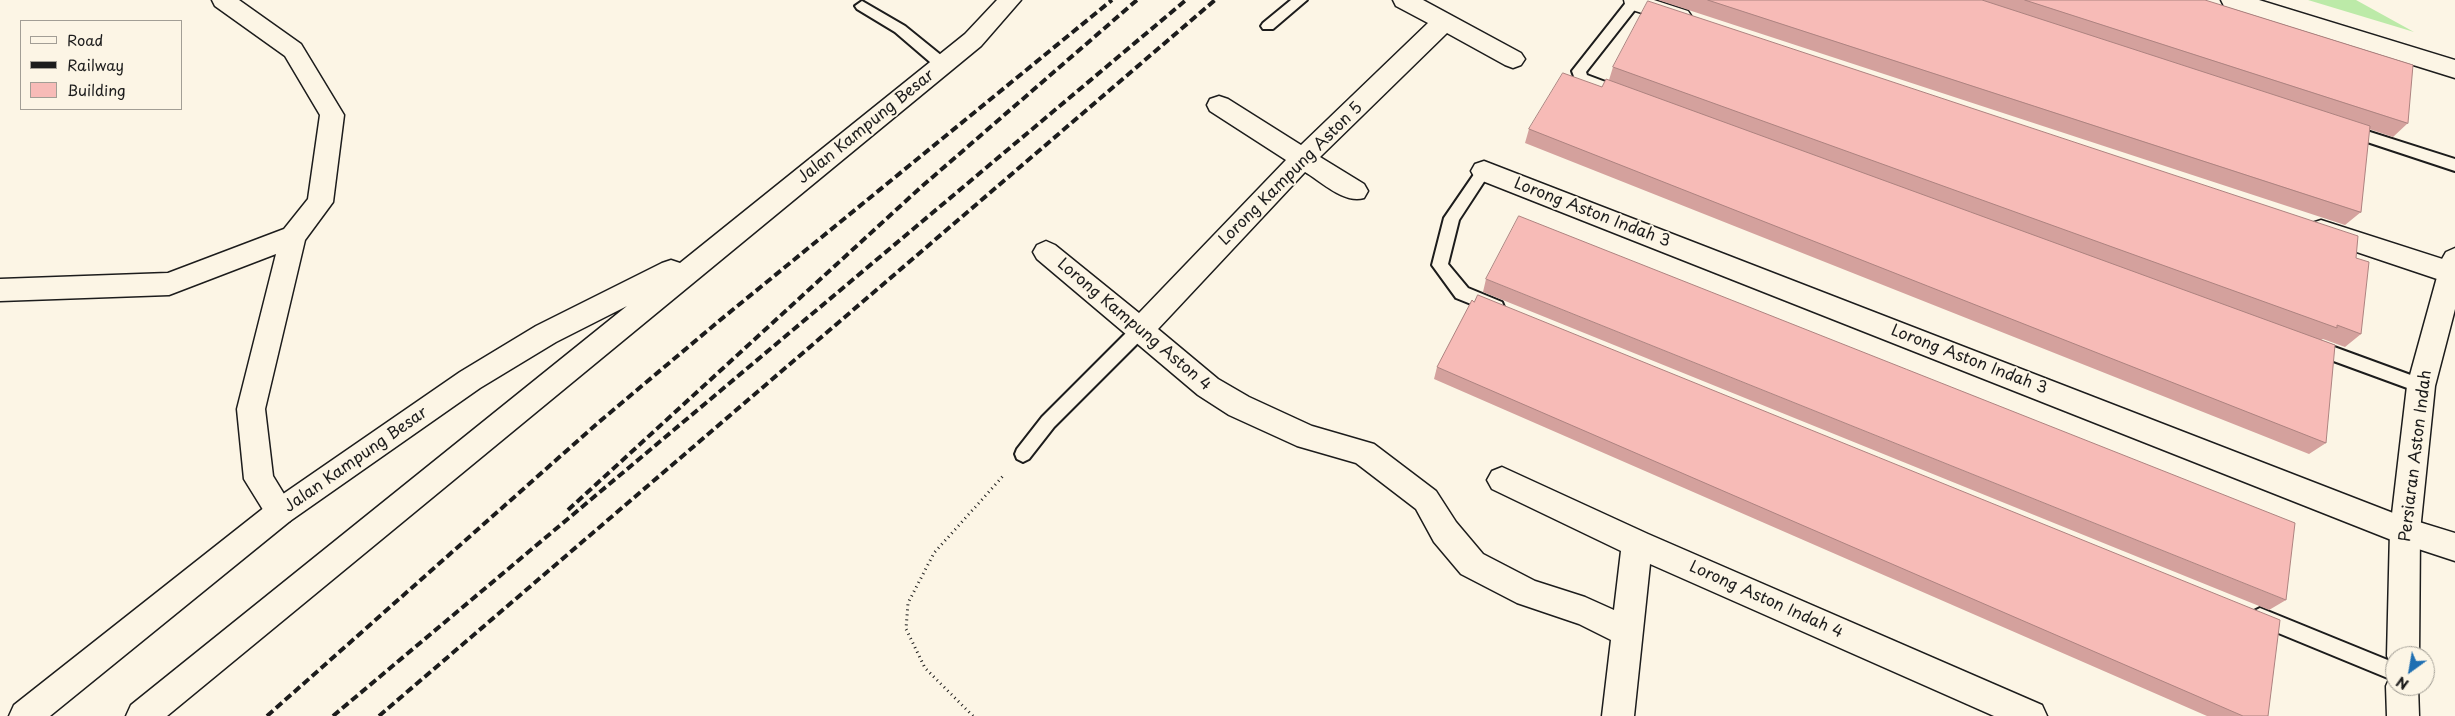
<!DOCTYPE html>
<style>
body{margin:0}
#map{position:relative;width:2455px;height:716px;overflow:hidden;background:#fcf5e5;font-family:"Playpen Sans",sans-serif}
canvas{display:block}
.legend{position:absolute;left:20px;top:20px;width:162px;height:90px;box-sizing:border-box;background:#fcf5e5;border:1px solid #a29e95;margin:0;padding:6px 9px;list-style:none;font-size:15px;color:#1c1c1c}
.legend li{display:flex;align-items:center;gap:10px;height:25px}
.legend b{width:25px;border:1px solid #a29e95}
.north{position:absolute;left:2385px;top:646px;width:50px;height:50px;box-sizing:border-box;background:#fcf5e5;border:1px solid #a29e95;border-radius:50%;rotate:212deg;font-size:14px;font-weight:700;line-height:20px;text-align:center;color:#1c1c1c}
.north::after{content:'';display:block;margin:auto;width:18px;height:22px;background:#1f6fb2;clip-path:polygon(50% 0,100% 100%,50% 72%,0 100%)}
</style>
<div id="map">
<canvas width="2455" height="716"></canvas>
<ul class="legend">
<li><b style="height:6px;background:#fcf5e5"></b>Road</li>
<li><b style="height:6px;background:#1c1c1c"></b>Railway</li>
<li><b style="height:14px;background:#f7bbb7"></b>Building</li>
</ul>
<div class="north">N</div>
</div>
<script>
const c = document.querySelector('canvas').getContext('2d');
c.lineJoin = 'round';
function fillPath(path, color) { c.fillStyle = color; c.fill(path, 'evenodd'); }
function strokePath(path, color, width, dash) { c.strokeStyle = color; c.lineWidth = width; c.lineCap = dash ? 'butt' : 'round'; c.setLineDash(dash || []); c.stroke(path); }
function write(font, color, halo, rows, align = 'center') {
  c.font = font + ' "Playpen Sans",sans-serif'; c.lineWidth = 4; c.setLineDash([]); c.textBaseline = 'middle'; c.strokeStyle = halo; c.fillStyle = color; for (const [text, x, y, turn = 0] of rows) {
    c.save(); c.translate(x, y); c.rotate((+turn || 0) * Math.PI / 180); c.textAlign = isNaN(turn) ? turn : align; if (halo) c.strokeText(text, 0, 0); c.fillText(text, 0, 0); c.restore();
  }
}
const green = new Path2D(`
 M 2308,0 L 2356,0 L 2414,32 Z`);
const path = new Path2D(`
 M 973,716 L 925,668 L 906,629 L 908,603 L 934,553 L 1004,475`);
const lane = new Path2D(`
 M 1291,0 L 1307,0 L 1273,29 L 1263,29 L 1261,26 L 1263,23 Z
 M 1628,0 L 1640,0 L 1641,2 L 1586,72 L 1587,75 L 1627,90 L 1629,94 L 1627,98 L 1622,99 L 1576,82 L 1572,71 Z
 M 862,1 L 905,26 L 947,60 L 949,64 L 947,68 L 937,68 L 895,32 L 857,9 L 855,6 Z
 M 2348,125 L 2455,159 L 2455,171 L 2343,134 L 2341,130 L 2343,126 Z
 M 1484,165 L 1489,167 L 1491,171 L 1459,220 L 1448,264 L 1468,288 L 1502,302 L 1504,307 L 1502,312 L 1496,314 L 1456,298 L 1432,265 L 1444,218 L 1479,167 Z
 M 1141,322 L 1147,324 L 1149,329 L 1147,334 L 1054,427 L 1029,459 L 1023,462 L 1017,459 L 1015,454 L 1017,449 L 1042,417 L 1135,324 Z
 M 2315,340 L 2427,381 L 2429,386 L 2427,391 L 2421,393 L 2309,352 L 2307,347 L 2309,342 Z
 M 2260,608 L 2395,663 L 2395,681 L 2254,623 L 2251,617 L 2254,611 Z`);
const street = new Path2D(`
 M 212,0 L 239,0 L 301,44 L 344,115 L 333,202 L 305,240 L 265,409 L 273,476 L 295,512 L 290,521 L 280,525 L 270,521 L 244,479 L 237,409 L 276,254 L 169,295 L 0,301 L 0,279 L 168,273 L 284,229 L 308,199 L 320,115 L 285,56 L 215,6 Z
 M 1393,0 L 1423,0 L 1521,53 L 1525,59 L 1521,65 L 1513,68 L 1505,65 L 1447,33 L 1320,157 L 1364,184 L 1368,191 L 1364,198 C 1344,204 1322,182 1305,172 L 1158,329 L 1218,379 L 1249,397 L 1312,426 L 1374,444 L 1436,491 L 1456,522 L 1483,554 L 1535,581 L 1585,597 L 1614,610 L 1621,551 L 1492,489 L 1487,480 L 1492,471 L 1502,467 L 1648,534 L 2042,705 L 2047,716 L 1994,716 L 1650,564 L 1634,716 L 1602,716 L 1611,640 L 1579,624 L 1517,603 L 1461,574 L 1434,542 L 1416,509 L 1356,463 L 1297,446 L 1229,415 L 1198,395 L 1037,259 L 1033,252 L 1037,245 L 1046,241 L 1055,245 L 1139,313 L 1286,160 L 1210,111 L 1207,105 L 1210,99 L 1219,96 L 1228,99 L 1301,145 L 1428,23 L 1396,6 Z
 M 1624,0 L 1654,0 L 1688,11 L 1692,17 L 1688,23 L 1680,25 L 1626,8 Z
 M 2221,0 L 2259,0 L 2455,60 L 2455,78 L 2224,6 Z
 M 1484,161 L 2406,518 L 2455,533 L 2455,561 L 2394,541 L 1475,178 L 1471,171 L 1475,164 Z
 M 2321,220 L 2455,263 L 2455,285 L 2312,237 L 2308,230 L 2312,223 Z`);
const secondary = new Path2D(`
 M 997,0 L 1021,0 L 981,46 L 167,716 L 126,716 L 131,705 L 627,306 L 556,342 L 480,388 L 290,521 L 50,716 L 9,716 L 14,705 L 270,503 L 460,372 L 536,326 L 662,263 L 671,260 L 680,263 L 965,34 Z
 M 2455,248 L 2455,309 L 2435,386 L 2420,531 L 2419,656 L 2395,656 L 2395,668 L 2392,667 L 2387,656 L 2390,531 L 2407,386 L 2442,259 L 2446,252 Z
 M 2395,673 L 2395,686 L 2418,686 L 2419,716 L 2387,716 L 2386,686 L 2391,675 Z`);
const rail = new Path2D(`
 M 568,510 L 920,188 L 1137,0
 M 267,716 L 599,422 L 719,321 L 1112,0
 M 333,716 L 1186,0
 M 379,716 L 1215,0`);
const wall = new Path2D(`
 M 1658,0 L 2205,0 L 2408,123 L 2393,137 L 2369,129 L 2361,212 L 2345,225 Z
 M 1613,67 L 2356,258 L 2361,334 L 2345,347 L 2323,339 L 2321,340 L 2326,443 L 2309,454 L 1525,143 L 1529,129 L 1602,87 L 1609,80 Z
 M 1486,279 L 2286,600 L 2269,610 L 1483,292 Z
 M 1437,367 L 2268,716 L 2207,716 L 1434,379 Z`);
const building = new Path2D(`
 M 1708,0 L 1982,0 L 2370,126 L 2361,212 Z
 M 2025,0 L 2205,0 L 2413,65 L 2408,123 Z
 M 1648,1 L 2358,236 L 2356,258 L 2369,262 L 2361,334 L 2337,325 L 2337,328 L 1613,67 Z
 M 1563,73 L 1602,87 L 1606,79 L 2335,345 L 2326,443 L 1529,129 Z
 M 1519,216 L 2295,523 L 2286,600 L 1486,279 Z
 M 1478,295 L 2280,620 L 2268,716 L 2243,716 L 1437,367 L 1472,300 L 1474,302 Z`);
const streetNames = [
 ["Jalan Kampung Besar",866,127,-39],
 ["Lorong Kampung Aston 5",1291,174,-45],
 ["Lorong Aston Indah 3",1592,213,21],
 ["Lorong Kampung Aston 4",1134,325,40],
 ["Lorong Aston Indah 3",1969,360,21],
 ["Persiaran Aston Indah",2416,456,-83],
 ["Jalan Kampung Besar",356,460,-35],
 ["Lorong Aston Indah 4",1766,600,24]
];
fillPath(green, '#bceaa8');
strokePath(lane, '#1c1c1c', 4);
strokePath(street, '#1c1c1c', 3);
strokePath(secondary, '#1c1c1c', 3);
strokePath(path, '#1c1c1c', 3, [1, 4]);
fillPath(lane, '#fcf5e5');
fillPath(street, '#fcf5e5');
fillPath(secondary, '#fcf5e5');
strokePath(rail, '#1c1c1c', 4, [8, 4]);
fillPath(wall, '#d4a19d');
fillPath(building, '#f7bbb7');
strokePath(building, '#ad8380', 1);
write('16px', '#1c1c1c', '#fcf5e5', streetNames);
</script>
